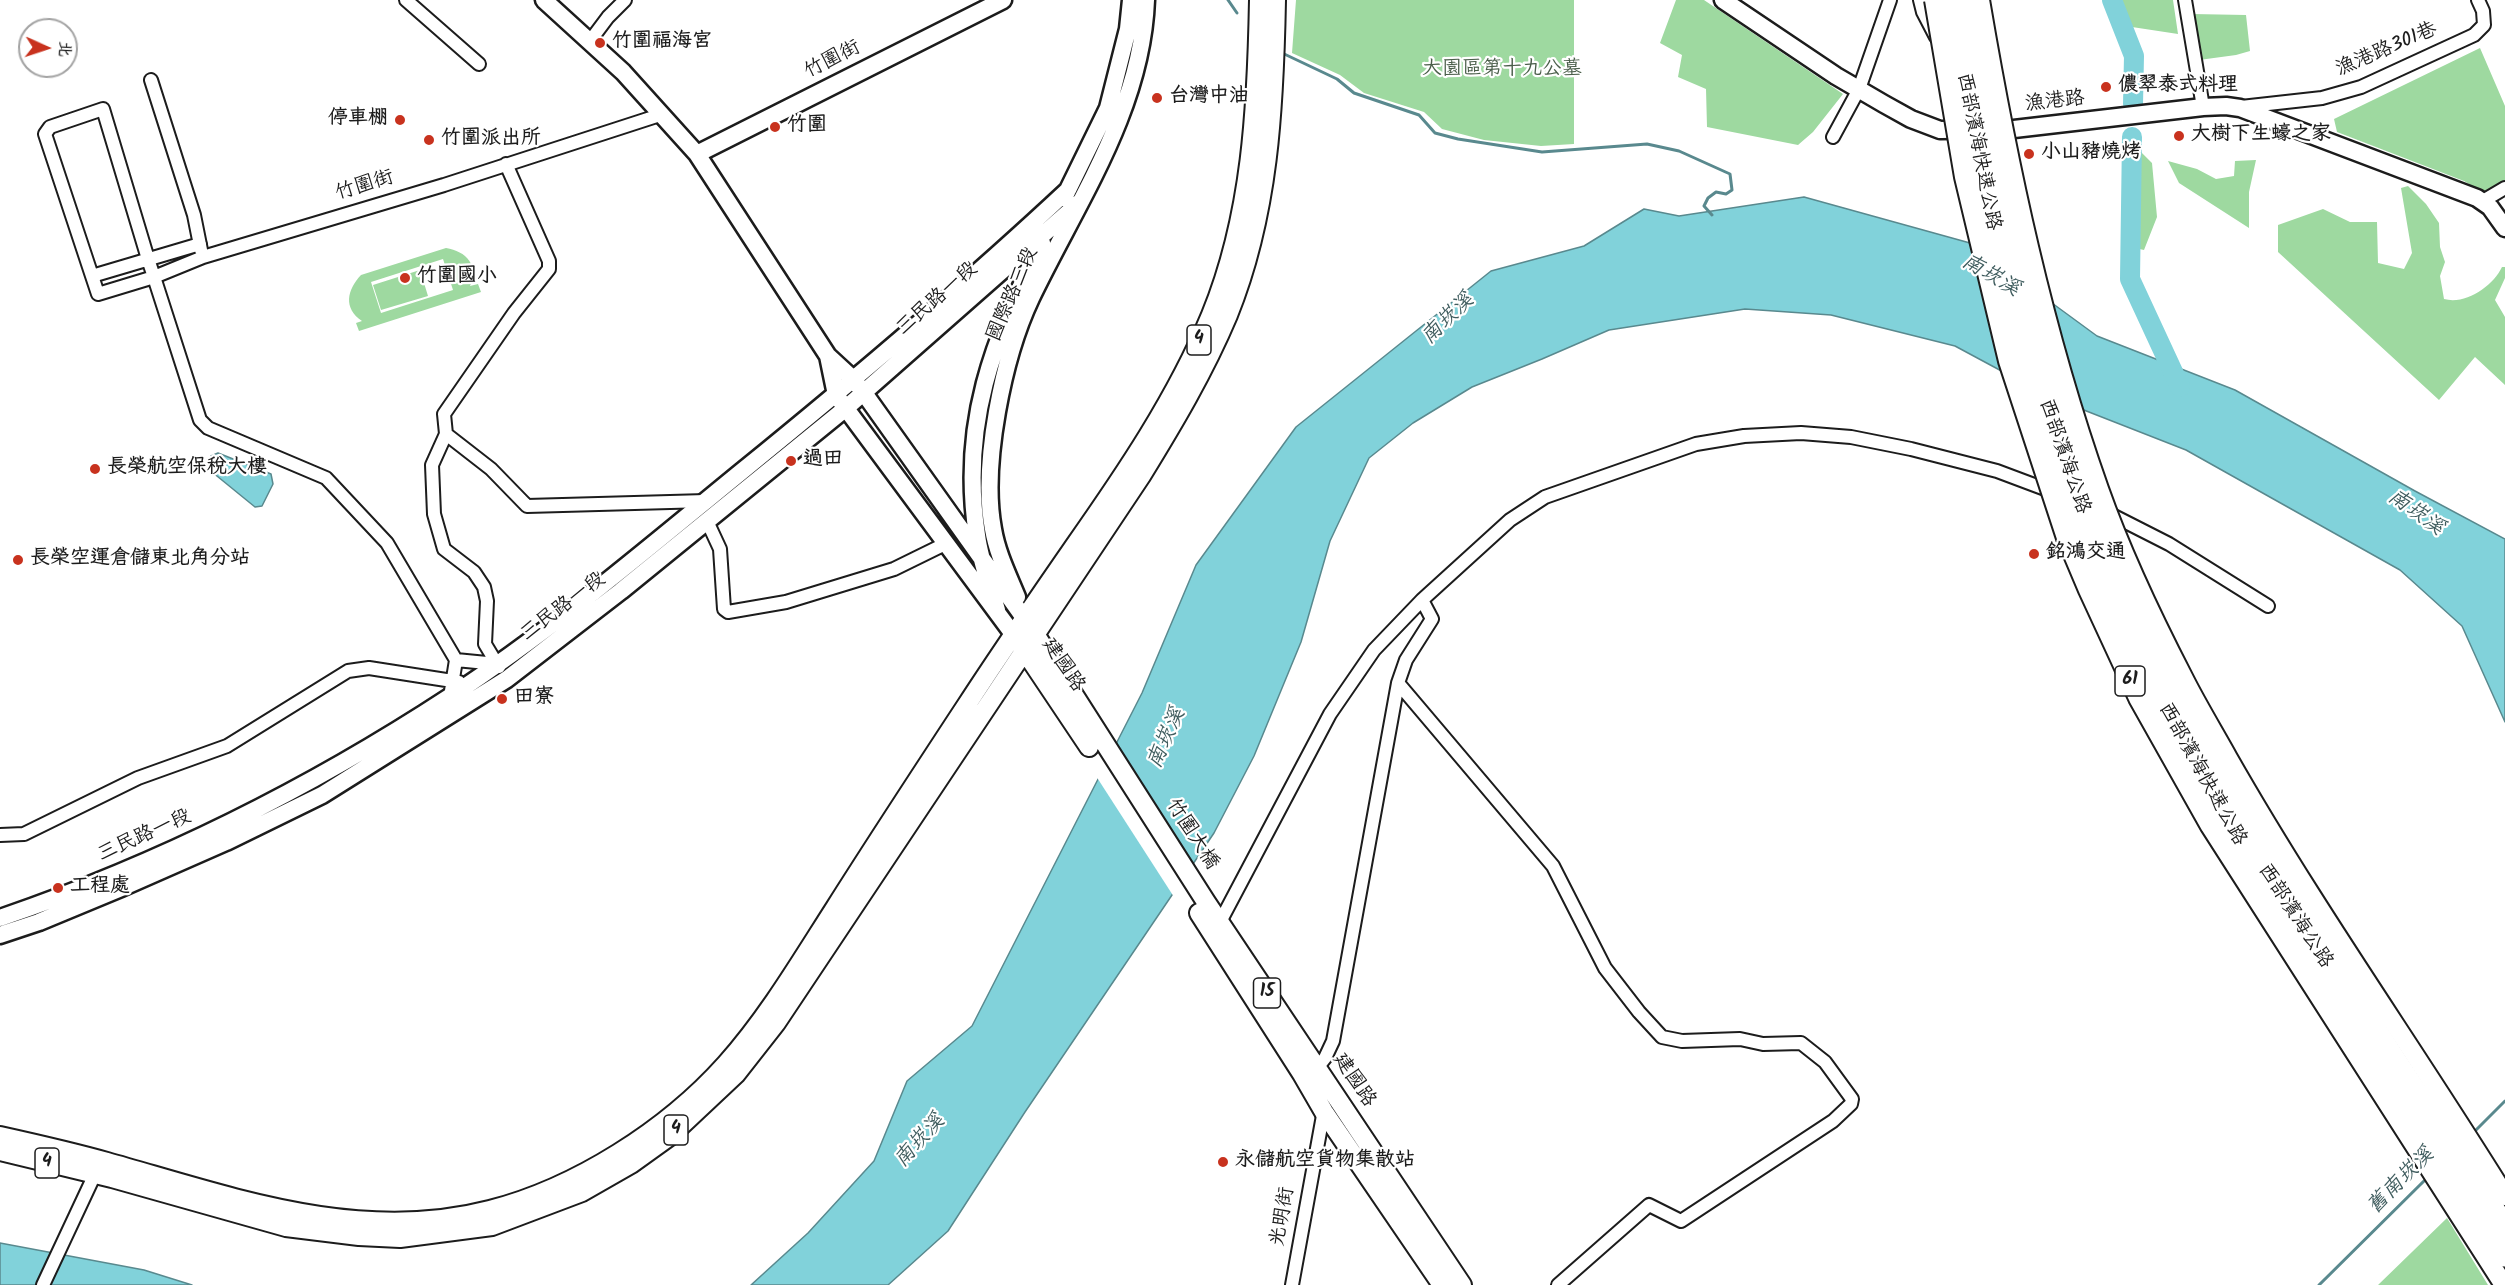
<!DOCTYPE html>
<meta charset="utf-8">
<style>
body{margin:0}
#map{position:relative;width:2505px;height:1285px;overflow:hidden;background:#fff;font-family:Kalam,"LXGW WenKai TC",sans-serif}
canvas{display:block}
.north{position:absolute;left:18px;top:18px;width:60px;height:60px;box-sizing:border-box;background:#fff;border:2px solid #a4a4a4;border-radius:50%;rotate:93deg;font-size:16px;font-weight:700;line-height:24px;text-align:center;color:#1c1c1c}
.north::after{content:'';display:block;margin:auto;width:21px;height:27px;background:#c8321e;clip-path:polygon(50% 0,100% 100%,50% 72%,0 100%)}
</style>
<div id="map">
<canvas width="2505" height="1285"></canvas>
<div class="north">北</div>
</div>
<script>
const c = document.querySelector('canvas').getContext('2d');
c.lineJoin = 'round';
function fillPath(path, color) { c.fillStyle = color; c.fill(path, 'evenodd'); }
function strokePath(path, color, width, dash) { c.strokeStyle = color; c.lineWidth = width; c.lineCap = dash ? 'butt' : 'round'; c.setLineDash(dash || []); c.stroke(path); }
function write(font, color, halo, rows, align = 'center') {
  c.font = font + ' Kalam,"LXGW WenKai TC",sans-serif'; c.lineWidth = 4.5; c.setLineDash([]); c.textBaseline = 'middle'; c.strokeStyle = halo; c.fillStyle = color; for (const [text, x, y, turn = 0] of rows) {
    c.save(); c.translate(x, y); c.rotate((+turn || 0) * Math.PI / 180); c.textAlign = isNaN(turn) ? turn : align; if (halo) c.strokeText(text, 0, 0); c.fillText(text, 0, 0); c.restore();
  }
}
const green = new Path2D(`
 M 1296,0 L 1574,0 L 1574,144 L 1541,146 L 1484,140 L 1442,129 L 1424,112 L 1364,93 L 1340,75 L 1292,53 Z
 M 1676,0 L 1704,0 L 1843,94 L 1813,132 L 1798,145 L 1707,127 L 1706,89 L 1678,77 L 1682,55 L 1660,43 Z
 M 2122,0 L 2173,0 L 2178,34 L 2132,27 Z
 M 2192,14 L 2246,15 L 2250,51 L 2236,55 L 2199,60 Z
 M 2480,48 L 2505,106 L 2505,180 L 2484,193 L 2464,181 L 2337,132 L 2334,119 Z
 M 2138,149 L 2152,163 L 2157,217 L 2144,250 L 2135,248 Z
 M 2256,160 L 2249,192 L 2249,228 L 2179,183 L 2168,161 L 2197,169 L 2216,179 L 2234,176 L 2235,161 Z
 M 2408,186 L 2426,204 L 2439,223 L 2440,247 L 2445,262 L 2440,276 L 2444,299 C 2466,305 2493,286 2502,267 L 2505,267 L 2505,278 L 2495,300 L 2505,317 L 2505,385 L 2475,357 L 2439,400 L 2278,252 L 2278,225 L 2323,209 L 2350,222 L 2377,222 L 2378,263 L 2404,269 L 2412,253 L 2401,188 Z
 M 446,248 C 466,251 480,266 470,286 L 478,284 L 481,292 L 359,331 L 356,323 L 362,321 C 343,308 347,290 361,275 ZM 443,259 L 453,290 L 381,313 L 371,282 Z
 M 420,270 L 428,296 L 381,310 L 373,285 Z
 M 2447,1218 L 2488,1285 L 2378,1285 Z`);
const water = new Path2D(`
 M 1804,197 L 1970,243 L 2097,336 L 2235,390 L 2415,491 L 2505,539 L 2505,722 L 2462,626 L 2400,570 L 2186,450 L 2048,396 L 1955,346 L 1831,315 L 1745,309 L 1609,330 L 1542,359 L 1472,387 L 1413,423 L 1369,458 L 1330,541 L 1301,642 L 1254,756 L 1214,833 L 1025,1112 L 948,1231 L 888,1285 L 751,1285 L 808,1233 L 874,1161 L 907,1081 L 972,1026 L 1142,693 L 1196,565 L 1296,427 L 1491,271 L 1584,246 L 1644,209 L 1679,216 Z
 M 218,453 L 271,474 L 273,484 L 262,506 L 255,507 L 212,472 L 208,465 L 211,456 Z
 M 0,1243 L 144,1270 L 192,1285 L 0,1285 Z`);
const pier = new Path2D(`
 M 1113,743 L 1195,867 L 1174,897 L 1096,776 Z`);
const stream = new Path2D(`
 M 1228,0 L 1237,13
 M 1280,52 L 1337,79 L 1354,93 L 1419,115 L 1435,133 L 1458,139 L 1542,152 L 1647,144 L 1679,151 L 1730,174 L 1732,190 L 1726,194 L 1716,192 L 1708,198 L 1704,206 L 1712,215
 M 2472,1134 L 2505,1101
 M 2319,1285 L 2427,1178`);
const river = new Path2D(`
 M 2112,0 L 2134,56 L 2133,104
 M 2132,137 L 2130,279 L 2180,387`);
const street = new Path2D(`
 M 406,0 L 479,64
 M 1920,0 L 1923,12 L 1936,37
 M 2185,0 L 2203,107
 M 590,41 L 608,17 L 625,0
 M 151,80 L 194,215 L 201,250
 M 2241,107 L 2322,98 L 2361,87 L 2474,35 L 2484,25 L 2483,11 L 2478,0
 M 1833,137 L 1859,89 L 1890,0
 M 506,164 L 549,261 L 549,269 L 514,313 L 444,414 L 446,434 L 491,469 L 527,506 L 706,501
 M 2483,201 L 2505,188
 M 200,244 L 92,276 L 45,134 L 50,127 L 103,109 L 148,259 L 154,277 L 200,420 L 208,428 L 326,478 L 387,543 L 456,660 L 450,697
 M 92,276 L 98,294 L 154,277 L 203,257 L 444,185 L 663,114
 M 446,434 L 432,465 L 434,514 L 444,549 L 474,572 L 484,587 L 487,601 L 485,644 L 497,664
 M 2106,512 L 2169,544 L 2268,606
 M 707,521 L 720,549 L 724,609 L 728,612 L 786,602 L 894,569 L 947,543
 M 456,660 L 497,664 L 499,667
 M 1398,683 L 1553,866 L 1605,968 L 1639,1012 L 1662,1037 L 1682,1041 L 1740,1039 L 1763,1044 L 1801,1043 L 1825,1062 L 1852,1099 L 1851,1104 L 1833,1121 L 1681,1221 L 1649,1205 L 1558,1285
 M 0,835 L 24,834 L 138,778 L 227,746 L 348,671 L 369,668 L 459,682
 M 1220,922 L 1330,714 L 1374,650 L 1422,600 L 1510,520 L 1545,497 L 1696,444 L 1744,436 L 1801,433 L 1851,437 L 1911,449 L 1997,471 L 2053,492
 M 1317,1068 L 1325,1058 L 1333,1041 L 1398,683 L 1406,660 L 1432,619 L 1422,600
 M 43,1285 L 95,1174
 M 1292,1285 L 1324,1110`);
const secondary = new Path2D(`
 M 544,0 L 623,72 L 697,154 L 828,356 L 853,379 L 864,393 L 1032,629
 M 1723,0 L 1836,76 L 1884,104 L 1911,119 L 1940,130 L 2014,129 L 2203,107 L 2226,106 L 2240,108 L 2477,198 L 2490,207 L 2505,228
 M 697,154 L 1003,0
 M 1064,198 L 1108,108 L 1128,29 L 1131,0
 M 828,356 L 836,395 L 1013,634
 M 1017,597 C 1008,575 997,553 993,529 C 981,465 1003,357 1031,298 C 1077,202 1142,110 1146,0
 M 997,610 C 990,586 980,560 977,535 C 960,424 993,340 1042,243
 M 0,918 C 158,864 312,787 451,696 C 552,630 648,548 741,472 C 853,381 963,288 1068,190
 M 0,935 L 39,922 L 121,888 L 226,842 L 322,795 L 507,679 L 621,591 L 846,408 L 1080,202`);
const primary = new Path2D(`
 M 1035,634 L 1206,902 L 1462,1285
 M 1018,641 L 1089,747
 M 1199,913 L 1302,1074 L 1324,1112 L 1442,1285
 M 0,1136 C 36,1144 72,1152 107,1162 C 232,1197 359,1244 490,1210 C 576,1188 667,1130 726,1064 C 768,1017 801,961 835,908 C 878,840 922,773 966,706 C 1001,652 1037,600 1073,548 C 1125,474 1176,399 1211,315 C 1252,215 1257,107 1259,0
 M 0,1151 L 112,1178 L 286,1227 L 359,1236 L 400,1238 L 492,1226 L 582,1192 L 631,1164 L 670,1136 L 736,1074 L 776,1023 L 1141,476 C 1173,424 1204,372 1228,315 C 1269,214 1274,107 1276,0`);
const primaryBridge = new Path2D(`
 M 1934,0 L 1964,177 L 2008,361 L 2066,538 L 2088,590 L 2138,698 L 2210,826 L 2504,1285
 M 1980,0 C 2008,165 2043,331 2099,489 C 2122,554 2152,617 2183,677 C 2197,705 2213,731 2228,758 C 2314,909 2414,1049 2505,1196`);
const highwayBridge = new Path2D(`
 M 1949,0 L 1967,111 L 2004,288 L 2054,456 L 2092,559 L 2129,642 L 2191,761 L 2247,857 L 2505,1256
 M 1965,0 C 1999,185 2031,372 2105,547 C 2133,613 2165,679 2199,743 C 2225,793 2257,841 2287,889 C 2328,952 2366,1016 2408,1079 C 2440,1128 2474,1176 2505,1227`);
const markers = [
 [600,43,6,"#c8321e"],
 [2106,87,6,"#c8321e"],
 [1157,98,6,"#c8321e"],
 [400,120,6,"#c8321e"],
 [775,127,6,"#c8321e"],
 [2179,136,6,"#c8321e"],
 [429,140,6,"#c8321e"],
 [2029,154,6,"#c8321e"],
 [405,278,6,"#c8321e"],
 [791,461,6,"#c8321e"],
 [95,469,6,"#c8321e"],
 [2034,554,6,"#c8321e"],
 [18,560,6,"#c8321e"],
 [502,699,6,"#c8321e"],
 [58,888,6,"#c8321e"],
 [1223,1162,6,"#c8321e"]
];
const shields = [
 [1199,340,24],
 [2130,681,30],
 [1267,993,27],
 [676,1130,24],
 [47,1163,24]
];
const shieldNames = [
 ["4",1199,340],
 ["61",2130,681],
 ["15",1267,993],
 ["4",676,1130],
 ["4",47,1163]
];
const poiNames = [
 ["竹圍福海宮",612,43],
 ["儂翠泰式料理",2118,87],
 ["台灣中油",1169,98],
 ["停車棚",388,120,"right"],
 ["竹圍",787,127],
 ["大樹下生蠔之家",2191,136],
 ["竹圍派出所",441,140],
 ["小山豬燒烤",2041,154],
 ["竹圍國小",417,278],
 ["過田",803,461],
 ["長榮航空保稅大樓",107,469],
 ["銘鴻交通",2046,554],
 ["長榮空運倉儲東北角分站",30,560],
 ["田寮",514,699],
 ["工程處",70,888],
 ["永儲航空貨物集散站",1235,1162]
];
const streetNames = [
 ["漁港路301巷",2387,51,-23],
 ["竹圍街",833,61,-27],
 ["漁港路",2055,103,-6],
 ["西部濱海快速公路",1977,152,79],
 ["竹圍街",365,187,-17],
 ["國際路三段",1014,295,-67],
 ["三民路一段",938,300,-41],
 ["西部濱海公路",2063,457,71],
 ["三民路一段",564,608,-37],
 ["建國路",1062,666,56],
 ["西部濱海快速公路",2201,775,61],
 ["竹圍大橋",1191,835,57],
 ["三民路一段",145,837,-24],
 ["西部濱海公路",2294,917,57],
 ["建國路",1353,1081,56],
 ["光明街",1284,1217,-80]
];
const parkNames = [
 ["大園區第十九公墓",1502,71]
];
const waterNames = [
 ["南崁溪",1990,277,30],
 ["南崁溪",1449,320,-44],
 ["南崁溪",2415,514,35],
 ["南崁溪",1168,739,-66],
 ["南崁溪",921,1142,-48],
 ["舊南崁溪",2402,1182,-45]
];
fillPath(green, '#9ed9a0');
fillPath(water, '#81d2da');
strokePath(water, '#59898e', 1.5);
fillPath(pier, '#fff');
strokePath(stream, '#59898e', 3);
strokePath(river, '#81d2da', 20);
strokePath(street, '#1c1c1c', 16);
strokePath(secondary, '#1c1c1c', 21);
strokePath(primary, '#1c1c1c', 22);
strokePath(street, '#fff', 12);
strokePath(secondary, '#fff', 16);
strokePath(primary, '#fff', 18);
strokePath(primaryBridge, '#1c1c1c', 22, []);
strokePath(highwayBridge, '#1c1c1c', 26, []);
strokePath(primaryBridge, '#fff', 18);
strokePath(highwayBridge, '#fff', 21);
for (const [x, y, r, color] of markers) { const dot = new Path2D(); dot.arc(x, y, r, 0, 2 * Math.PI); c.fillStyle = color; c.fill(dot); strokePath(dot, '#fff', 2); }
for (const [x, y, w] of shields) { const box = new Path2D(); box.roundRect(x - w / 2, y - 15, w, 30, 4.5); c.fillStyle = '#fff'; c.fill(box); strokePath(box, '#1c1c1c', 1.5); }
write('bold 18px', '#1c1c1c', null, shieldNames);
write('bold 20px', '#1c1c1c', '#fff', poiNames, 'left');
write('20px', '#1c1c1c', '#fff', streetNames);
write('20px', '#4a5e4a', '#fff', parkNames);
write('italic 21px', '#3f5c5e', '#fff', waterNames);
</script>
